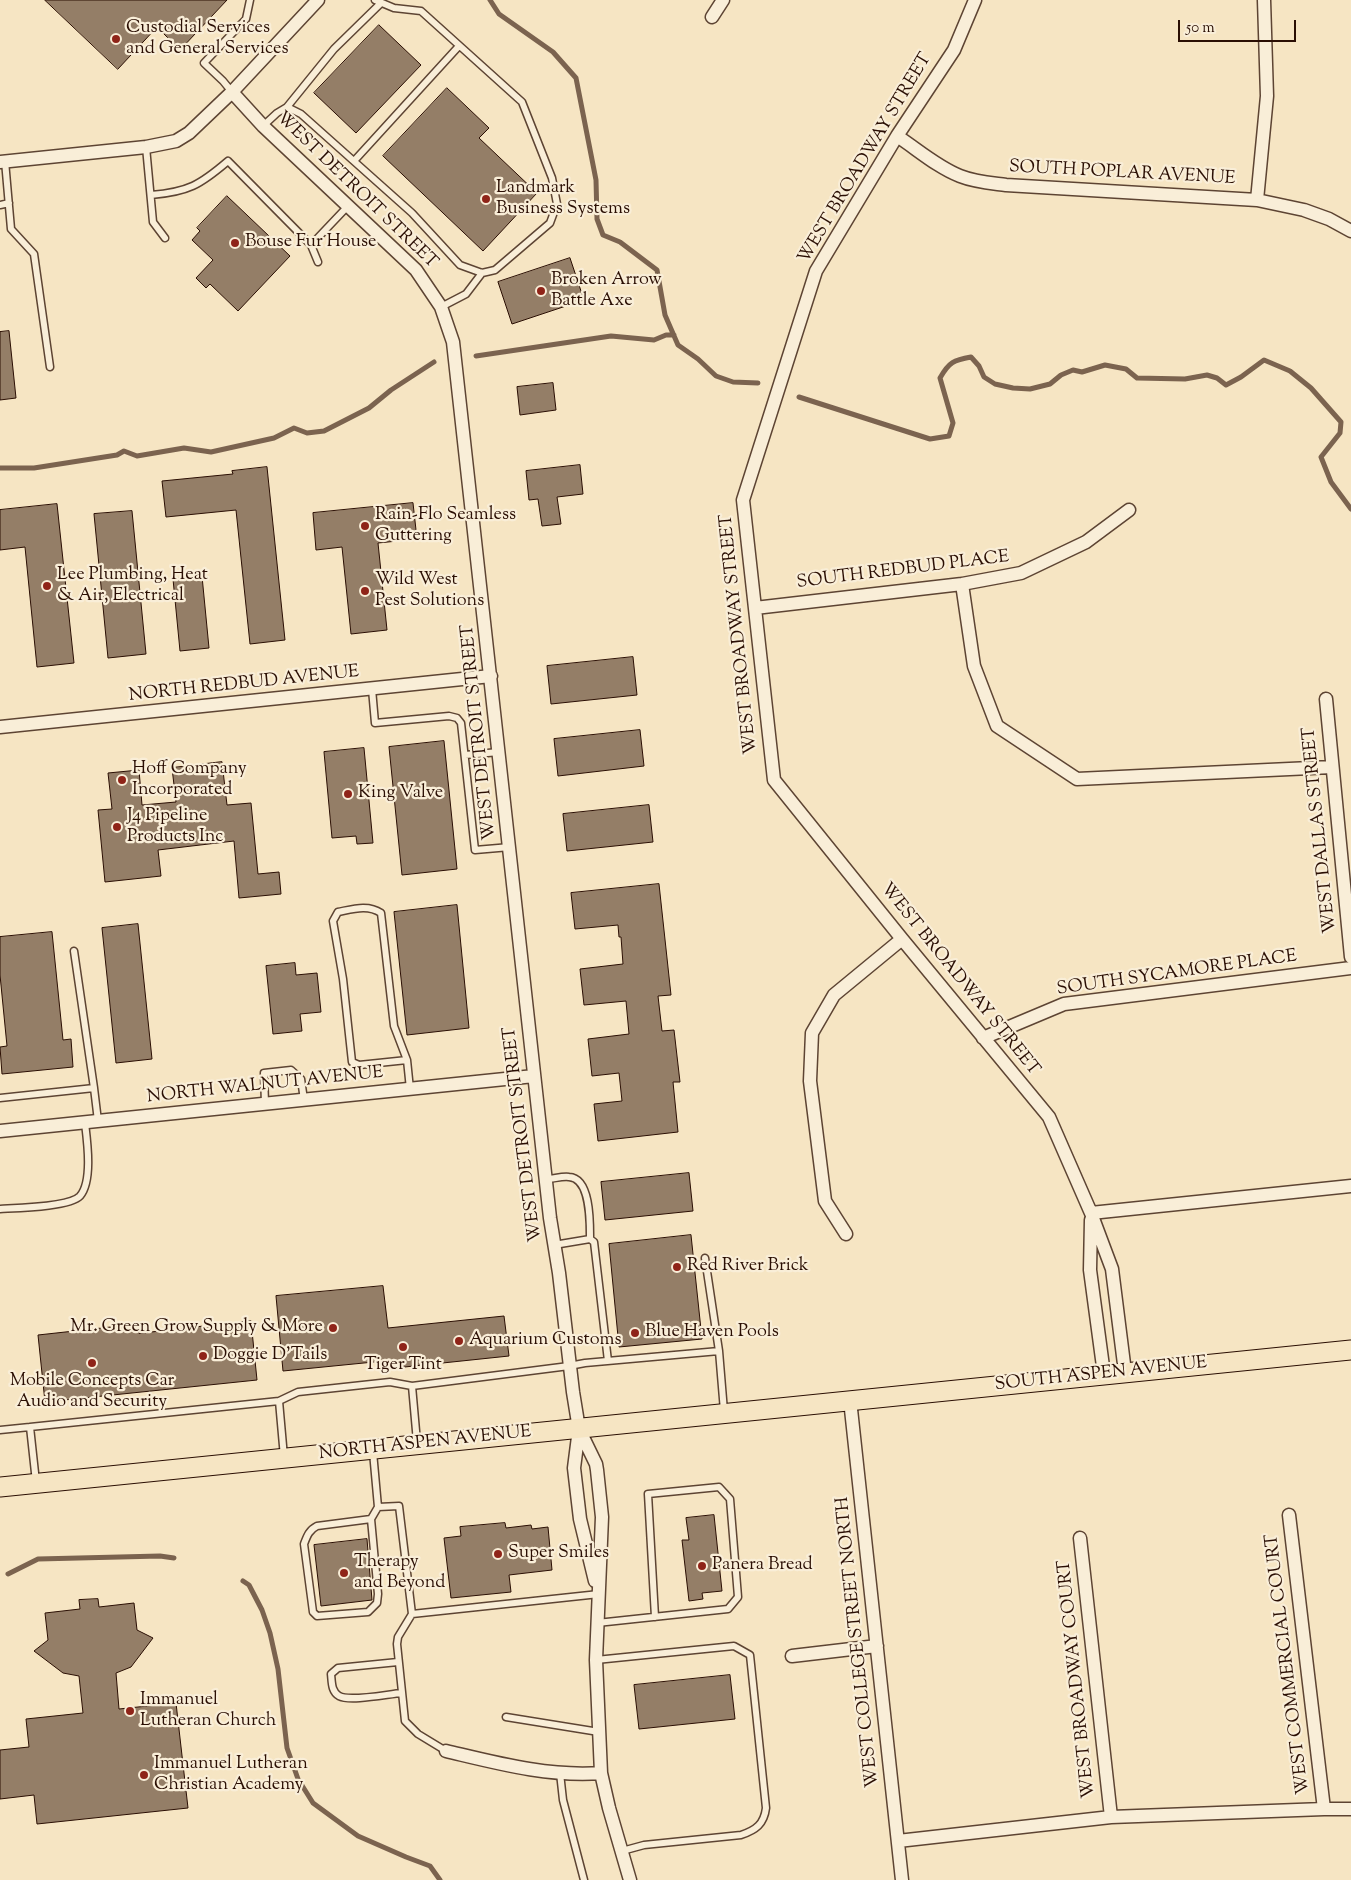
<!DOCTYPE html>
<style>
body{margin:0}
#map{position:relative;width:1351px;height:1880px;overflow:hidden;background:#f6e5c3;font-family:"Sorts Mill Goudy",serif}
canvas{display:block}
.scale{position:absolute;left:1178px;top:20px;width:118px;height:22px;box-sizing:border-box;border:2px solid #2a0e03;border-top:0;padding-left:6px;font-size:15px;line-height:18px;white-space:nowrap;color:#2a0e03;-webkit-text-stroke:4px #f9eed8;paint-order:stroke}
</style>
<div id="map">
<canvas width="1351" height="1880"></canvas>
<div class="scale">50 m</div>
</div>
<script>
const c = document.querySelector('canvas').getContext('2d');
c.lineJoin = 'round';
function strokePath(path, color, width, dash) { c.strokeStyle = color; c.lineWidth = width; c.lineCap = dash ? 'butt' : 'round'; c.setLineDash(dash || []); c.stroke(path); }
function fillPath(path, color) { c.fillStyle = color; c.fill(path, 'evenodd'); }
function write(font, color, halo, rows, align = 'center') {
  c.font = font + ' "Sorts Mill Goudy",serif'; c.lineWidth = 4.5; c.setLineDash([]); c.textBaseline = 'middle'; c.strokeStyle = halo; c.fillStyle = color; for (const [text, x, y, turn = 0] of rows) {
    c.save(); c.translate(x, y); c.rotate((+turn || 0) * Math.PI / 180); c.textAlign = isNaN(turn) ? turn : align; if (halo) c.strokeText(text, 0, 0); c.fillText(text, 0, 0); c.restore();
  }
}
const stream = new Path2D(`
 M 490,0 L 499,14 L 553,52 L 576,78 L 596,180 L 597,219 L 603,235 L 620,242 L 657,270 L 665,315 L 678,345 L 698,359 L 716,376 L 733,382 L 758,383
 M 476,356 L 611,336 L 654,340 L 666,335 L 674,335
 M 799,397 L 930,439 L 949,436 L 953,423 L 940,378 C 949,362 954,360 971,357 L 979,366 L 984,377 L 995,384 L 1013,388 L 1030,389 L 1050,384 L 1061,375 L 1073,370 L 1082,372 L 1105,365 L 1126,369 L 1137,378 L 1185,379 L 1207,375 L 1217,378 L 1226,385 L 1241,377 L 1264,360 L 1290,371 L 1311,388 L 1341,422 L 1340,433 L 1321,457 L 1331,482 L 1351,509
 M 0,468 L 34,468 L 117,455 L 124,451 L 137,456 L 184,448 L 211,452 L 274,438 L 294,428 L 307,433 L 324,431 L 369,408 L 391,390 L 434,362
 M 8,1574 L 38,1559 L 160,1556 L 174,1558
 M 243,1581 L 249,1585 L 262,1610 L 270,1633 L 278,1669 L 287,1748 L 298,1779 L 313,1803 L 358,1836 L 406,1857 L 430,1866 L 440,1880`);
const building = new Path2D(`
 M 45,0 L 227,0 L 180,50 L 157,27 L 118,69 Z
 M 379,25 L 421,65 L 356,133 L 314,93 Z
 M 447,88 L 489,128 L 479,138 L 537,193 L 483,251 L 383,156 Z
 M 227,196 L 290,256 L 238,311 L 210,284 L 206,288 L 196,278 L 213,260 L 192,240 L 200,231 L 197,228 Z
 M 570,258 L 584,300 L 512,324 L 498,282 Z
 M 9,331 L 16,398 L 0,400 L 0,332 Z
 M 553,383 L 556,410 L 520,415 L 517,387 Z
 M 580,465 L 583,494 L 557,497 L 561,524 L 542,526 L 538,499 L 529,500 L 526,471 Z
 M 267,467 L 285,640 L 250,644 L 236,510 L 166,517 L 162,481 L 233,474 L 232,471 Z
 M 413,503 L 417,539 L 378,543 L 387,630 L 351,634 L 342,547 L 316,550 L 313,513 Z
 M 57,504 L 74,663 L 37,667 L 25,547 L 0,550 L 0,510 Z
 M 132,511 L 146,654 L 108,658 L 94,514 Z
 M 202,576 L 209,648 L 180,651 L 173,579 Z
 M 633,657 L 637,695 L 551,704 L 547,666 Z
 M 640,730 L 644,766 L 558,776 L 554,739 Z
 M 444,741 L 457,869 L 402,875 L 389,747 Z
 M 364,748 L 373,843 L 357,844 L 356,836 L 332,838 L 324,752 Z
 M 222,762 L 227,805 L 251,803 L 258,874 L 279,872 L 281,894 L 239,898 L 234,841 L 158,850 L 161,876 L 105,882 L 98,810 L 112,809 L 108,773 L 139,770 L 142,805 L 176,802 L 172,768 Z
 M 649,805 L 653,842 L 567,851 L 563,814 Z
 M 659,884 L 671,995 L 658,996 L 662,1031 L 674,1030 L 680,1082 L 673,1082 L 678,1132 L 598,1141 L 594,1104 L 622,1101 L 619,1073 L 592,1076 L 588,1039 L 629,1034 L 626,1001 L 584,1005 L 580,969 L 623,964 L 621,937 L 619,937 L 618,925 L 575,929 L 571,893 Z
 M 457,905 L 469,1028 L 407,1035 L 394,912 Z
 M 138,924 L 152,1059 L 116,1063 L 102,928 Z
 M 52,932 L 63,1040 L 71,1039 L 73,1067 L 2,1074 L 0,1047 L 7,1046 L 0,975 L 0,937 Z
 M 295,963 L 296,975 L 317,973 L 321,1012 L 300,1014 L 302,1031 L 273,1034 L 266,966 Z
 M 689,1173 L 693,1211 L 605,1220 L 601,1182 Z
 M 691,1235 L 702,1339 L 619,1347 L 609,1244 Z
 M 383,1286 L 388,1328 L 504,1316 L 509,1356 L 395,1368 L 394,1360 L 283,1371 L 276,1296 Z
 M 251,1321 L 257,1380 L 45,1402 L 38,1335 L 138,1324 L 139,1333 Z
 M 714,1515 L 722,1591 L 702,1593 L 703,1599 L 689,1601 L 682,1540 L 689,1540 L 686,1518 Z
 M 505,1523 L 506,1528 L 531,1525 L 532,1529 L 548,1527 L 552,1570 L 509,1575 L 511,1592 L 451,1598 L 444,1538 L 461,1536 L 460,1527 Z
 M 367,1539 L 372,1600 L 321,1606 L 314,1545 Z
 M 98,1599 L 99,1607 L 134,1603 L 137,1630 L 153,1638 L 131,1667 L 116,1673 L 119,1709 L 176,1703 L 188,1808 L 37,1824 L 34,1795 L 0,1799 L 0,1750 L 29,1747 L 26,1719 L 83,1713 L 79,1676 L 63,1673 L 34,1651 L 48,1640 L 45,1613 L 80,1609 L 79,1600 Z
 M 730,1675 L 735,1719 L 639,1729 L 634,1685 Z`);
const lane = new Path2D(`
 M 232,92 L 223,81 L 204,63 L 246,19 L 250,0
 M 287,107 L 334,49 L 381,3
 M 263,126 L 277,113 L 287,107 L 301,114 L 412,213 L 460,265 L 482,273 L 495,270 L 550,223 L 557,204 L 552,178 L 522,102 L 421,11 L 394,8 L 375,0
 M 146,147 L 153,222 L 165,238
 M 5,161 L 11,229 L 34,254 L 50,367
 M 354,161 L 459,46
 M 151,195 C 188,192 200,185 228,161 L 311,245 L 318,262
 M 0,205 L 9,203
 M 311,245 L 348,206
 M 441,307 L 466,294 L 482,273
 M 372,689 L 375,723 L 449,716 L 457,718 L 461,723 L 475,850 L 510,847
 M 465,755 L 499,752
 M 74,951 L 94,1088
 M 407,1060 L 359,1065 L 352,1062 L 343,979 L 333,921 L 338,912 C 353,909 368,904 381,913 L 394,1026 L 407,1060 L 410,1089
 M 0,1098 L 94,1088 L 98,1121
 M 265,1104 L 264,1073 L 291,1070 L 301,1079 L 304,1100
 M 546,1179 C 553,1179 562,1176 569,1177 C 591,1178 590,1223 590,1239
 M 0,1209 C 17,1208 70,1207 80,1196 C 93,1181 87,1140 85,1123
 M 554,1245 L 590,1239 L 594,1242 L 608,1361
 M 705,1258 L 719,1351 L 724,1411
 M 412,1386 L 417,1442
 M 279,1401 L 284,1457
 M 0,1430 L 30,1427
 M 373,1452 L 378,1507 L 399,1506 L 412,1614 L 599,1594
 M 36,1482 L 30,1427 L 279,1401 L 298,1392 L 390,1382 L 412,1386 L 569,1366 L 585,1363 L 719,1351
 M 371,1519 L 378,1594 L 377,1603 L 368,1612 L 317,1616 L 313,1612 L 304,1544 C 307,1536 309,1530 317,1526 L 371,1519 L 378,1507
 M 412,1614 L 398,1637 L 397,1644 L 405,1721 L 418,1734 L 446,1751
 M 597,1623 L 728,1609 L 738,1597 L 730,1499 L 719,1487 L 648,1494 L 655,1617
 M 596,1660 L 734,1646 L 750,1655 L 766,1808 C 764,1824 756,1830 741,1835 L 644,1845 L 622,1851
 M 398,1662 L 338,1668 L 331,1674 C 332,1682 331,1691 339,1696 C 350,1702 388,1694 402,1693
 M 506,1717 L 599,1732
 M 560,1773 L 563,1800 L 584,1880`);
const street = new Path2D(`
 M 975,0 L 954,50 L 897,136 L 816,271 L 743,500 L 774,780 L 902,939 L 1049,1117 L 1091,1213 L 1112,1269 L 1125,1372
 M 712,17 L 723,0
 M 232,92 L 263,126 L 416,270 L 441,307 L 453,342 L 550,1218 L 559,1273 L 573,1392 L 579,1429 L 596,1464 L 597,1470 L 602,1517 L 596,1660 L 601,1773 L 609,1808 L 630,1880
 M 897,136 C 917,149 937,167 960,176 C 975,182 991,183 1006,185 L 1257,200 L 1304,210 L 1329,219 L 1351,231
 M 0,162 L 146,147 L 176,141 L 189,133 L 232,92 L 318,0
 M 1257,200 L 1267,96 L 1264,0
 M 962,584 L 974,666 L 997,726 L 1077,779 L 1332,767
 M 755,608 L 962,584 L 1021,573 L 1086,542 L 1129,510
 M 1326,699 L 1351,957
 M 0,727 L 491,676
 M 983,1038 L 1064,1004 L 1351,968
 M 0,1131 L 534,1076
 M 1091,1213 L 1351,1186
 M 1091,1220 L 1090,1270 L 1104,1374
 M 846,1234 L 825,1201 L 810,1081 L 812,1033 L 834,995 L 902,939
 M 850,1400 L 902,1880
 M 579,1429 L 574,1468 L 580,1519 L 595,1581
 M 1289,1515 L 1324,1809
 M 1080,1538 L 1111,1817
 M 792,1656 L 877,1646
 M 446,1751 C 497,1763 548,1777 601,1773
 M 898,1841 L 1111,1817 L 1324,1809 L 1351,1809`);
const primary = new Path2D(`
 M 0,1487 L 1351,1350`);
const markers = [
 [116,39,5,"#8f2418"],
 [486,199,5,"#8f2418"],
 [235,243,5,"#8f2418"],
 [541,291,5,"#8f2418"],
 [365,526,5,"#8f2418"],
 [47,586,5,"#8f2418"],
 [365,591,5,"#8f2418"],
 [122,780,5,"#8f2418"],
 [348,794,5,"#8f2418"],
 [117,827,5,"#8f2418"],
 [677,1267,5,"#8f2418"],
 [333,1328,5,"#8f2418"],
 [635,1333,5,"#8f2418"],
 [459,1341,5,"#8f2418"],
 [403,1347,5,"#8f2418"],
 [203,1356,5,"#8f2418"],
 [92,1363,5,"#8f2418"],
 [498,1554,5,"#8f2418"],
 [702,1566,5,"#8f2418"],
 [344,1573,5,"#8f2418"],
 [130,1711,5,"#8f2418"],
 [144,1775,5,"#8f2418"]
];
const poiNames = [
 ["Custodial Services",126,29],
 ["and General Services",126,50],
 ["Landmark",496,189],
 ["Business Systems",496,210],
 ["Bouse Fur House",245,243],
 ["Broken Arrow",551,281],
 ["Battle Axe",551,302],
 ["Rain-Flo Seamless",375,516],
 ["Guttering",375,537],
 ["Lee Plumbing, Heat",57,576],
 ["& Air, Electrical",57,597],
 ["Wild West",375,581],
 ["Pest Solutions",375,602],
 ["Hoff Company",132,770],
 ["Incorporated",132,791],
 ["King Valve",358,794],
 ["J4 Pipeline",127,817],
 ["Products Inc",127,838],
 ["Red River Brick",687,1267],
 ["Mr. Green Grow Supply & More",323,1328,"right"],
 ["Blue Haven Pools",645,1333],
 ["Aquarium Customs",469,1341],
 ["Doggie D'Tails",213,1356],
 ["Tiger Tint",403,1366,"center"],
 ["Mobile Concepts Car",92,1382,"center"],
 ["Audio and Security",92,1403,"center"],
 ["Super Smiles",508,1554],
 ["Therapy",354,1563],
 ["and Beyond",354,1584],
 ["Panera Bread",712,1566],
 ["Immanuel",140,1701],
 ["Lutheran Church",140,1722],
 ["Immanuel Lutheran",154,1765],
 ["Christian Academy",154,1786]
];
const streetNames = [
 ["WEST BROADWAY STREET",866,159,-59],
 ["SOUTH POPLAR AVENUE",1122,174,3],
 ["WEST DETROIT STREET",356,191,44],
 ["SOUTH REDBUD PLACE",903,571,-7],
 ["WEST BROADWAY STREET",740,634,-96],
 ["NORTH REDBUD AVENUE",244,685,-6],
 ["WEST DETROIT STREET",480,732,-96],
 ["WEST DALLAS STREET",1321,830,-96],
 ["SOUTH SYCAMORE PLACE",1177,974,-8],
 ["WEST BROADWAY STREET",959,980,51],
 ["NORTH WALNUT AVENUE",265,1086,-6],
 ["WEST DETROIT STREET",524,1134,-97],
 ["SOUTH ASPEN AVENUE",1101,1375,-6],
 ["NORTH ASPEN AVENUE",425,1444,-6],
 ["WEST COLLEGE STREET NORTH",859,1642,-96],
 ["WEST COMMERCIAL COURT",1289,1664,-97],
 ["WEST BROADWAY COURT",1078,1679,-96]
];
strokePath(stream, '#7b634f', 5);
fillPath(building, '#947e67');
strokePath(building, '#2a0e03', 1);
strokePath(lane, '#5d4433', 9);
strokePath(street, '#5d4433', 15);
strokePath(primary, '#2a0e03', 21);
strokePath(lane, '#f9eed8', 6);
strokePath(street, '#f9eed8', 12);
strokePath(primary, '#f6e5c3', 19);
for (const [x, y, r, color] of markers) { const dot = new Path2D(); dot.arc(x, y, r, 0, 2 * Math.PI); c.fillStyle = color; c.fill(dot); strokePath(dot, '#f9eed8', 2); }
write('18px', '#2a0e03', '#f9eed8', poiNames, 'left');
write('18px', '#2a0e03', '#f9eed8', streetNames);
</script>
